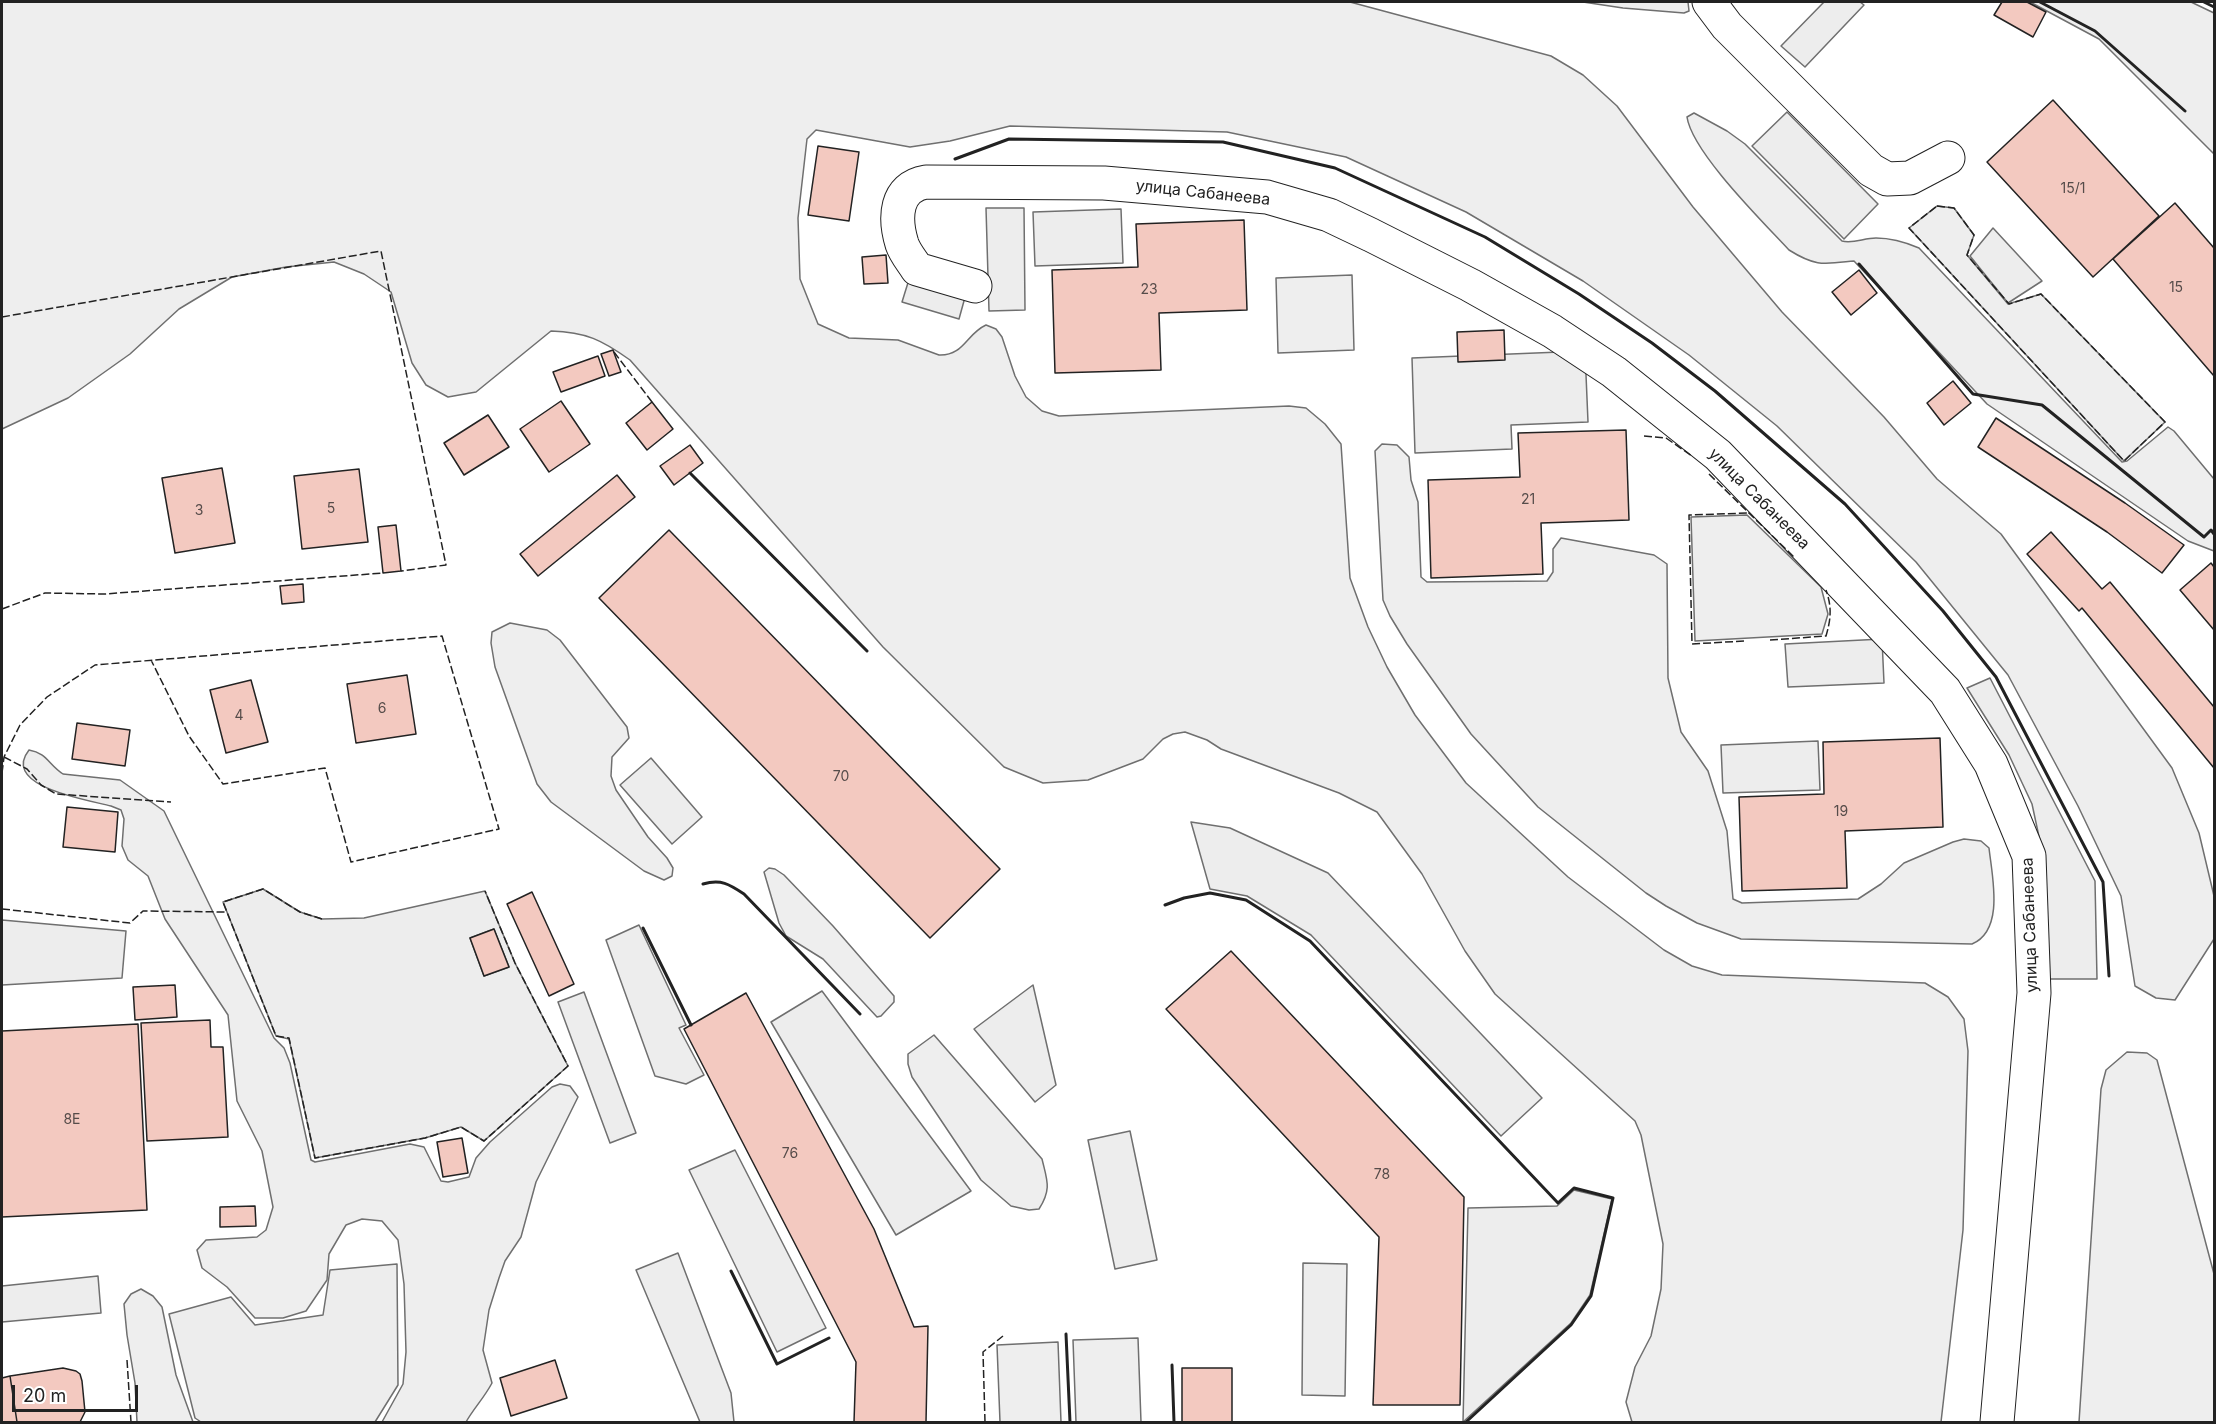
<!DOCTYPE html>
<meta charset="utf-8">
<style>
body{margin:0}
#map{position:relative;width:2216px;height:1424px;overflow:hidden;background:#fff;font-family:Inter,sans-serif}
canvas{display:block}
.frame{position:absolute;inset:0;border:3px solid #222;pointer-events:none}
.scale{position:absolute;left:12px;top:1385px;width:126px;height:27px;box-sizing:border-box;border:3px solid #222;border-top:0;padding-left:8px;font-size:18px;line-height:21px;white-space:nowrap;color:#222;-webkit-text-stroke:4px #fff;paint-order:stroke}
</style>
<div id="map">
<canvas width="2216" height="1424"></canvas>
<div class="frame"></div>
<div class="scale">20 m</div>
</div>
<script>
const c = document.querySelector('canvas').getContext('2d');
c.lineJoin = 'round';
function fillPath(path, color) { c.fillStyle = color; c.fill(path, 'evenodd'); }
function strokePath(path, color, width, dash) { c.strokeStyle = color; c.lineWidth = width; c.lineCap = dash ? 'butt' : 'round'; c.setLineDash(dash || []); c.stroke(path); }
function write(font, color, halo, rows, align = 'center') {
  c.font = font + ' Inter,sans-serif'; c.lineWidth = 4.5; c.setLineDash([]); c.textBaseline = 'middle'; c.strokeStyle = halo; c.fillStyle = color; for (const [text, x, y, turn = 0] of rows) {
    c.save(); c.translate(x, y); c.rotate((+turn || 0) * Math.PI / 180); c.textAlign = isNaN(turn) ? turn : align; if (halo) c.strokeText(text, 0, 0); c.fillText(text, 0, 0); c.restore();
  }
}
const green = new Path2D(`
 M 2,2 L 1350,2 L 1551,56 L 1583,75 L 1617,106 L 1693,207 L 1782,312 L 1884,417 L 1937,479 L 2001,534 L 2172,768 L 2199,833 L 2214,896 L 2214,939 L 2175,1000 L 2156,998 L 2135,986 L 2121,896 L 2078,806 L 2008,675 L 1916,562 L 1777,426 L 1689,355 L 1583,281 L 1466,212 L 1346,157 L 1227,132 L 1010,126 L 950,141 L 910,147 L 816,130 L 807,139 L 798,218 L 800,279 L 818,324 L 849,338 L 898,340 L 939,355 C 964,356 966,334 986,325 L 996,329 L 1002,337 L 1015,376 L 1026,397 L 1042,411 L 1059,416 L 1289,406 L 1306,408 L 1325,424 L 1341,444 L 1350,578 L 1368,627 L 1387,667 L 1415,715 L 1466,783 L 1568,877 L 1664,950 L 1692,966 L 1722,975 L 1925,983 L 1948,997 L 1964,1019 L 1968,1051 L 1963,1230 L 1941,1422 L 1632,1422 L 1626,1402 L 1635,1367 L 1651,1336 L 1661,1289 L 1663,1244 L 1641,1135 L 1635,1121 L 1495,994 L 1465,951 L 1422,874 L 1377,812 L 1339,793 L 1221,749 L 1207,740 L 1185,732 L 1173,734 L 1163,739 L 1143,759 L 1088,780 L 1043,783 L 1004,767 L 883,647 L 630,360 C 602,340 586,332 551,331 L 476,392 L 448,397 L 426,385 L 412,363 L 391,292 L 364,274 L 334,262 L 286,267 L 232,277 L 179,309 L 130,354 L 68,398 L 2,429 Z
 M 1583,2 L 1688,2 L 1689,11 L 1684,13 L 1623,8 Z
 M 2030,2 L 2191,2 L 2214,13 L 2214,154 L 2099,39 Z
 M 1694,113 L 1727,131 L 1745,144 L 1842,241 C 1853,244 1864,238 1876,238 C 1891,238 1905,242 1919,248 L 2122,462 L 2127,461 L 2168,427 L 2174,431 L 2214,479 L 2214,551 L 2188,541 L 1987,404 L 1854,261 C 1824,264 1816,267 1789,250 C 1763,222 1692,152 1687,117 Z
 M 1937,206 L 1954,208 L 1974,235 L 1967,255 L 2008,304 L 2041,294 L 2165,422 L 2124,461 L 1909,228 Z
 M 1352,275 L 1354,350 L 1278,353 L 1276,278 Z
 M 1382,444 L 1397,445 L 1409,457 L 1411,480 L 1418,502 L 1421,577 L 1427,582 L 1547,581 L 1553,572 L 1553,549 L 1561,538 L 1654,555 L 1667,564 L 1668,678 L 1681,732 L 1708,771 L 1727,831 L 1733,899 L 1742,903 L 1858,899 L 1881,884 L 1904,863 L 1953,842 L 1964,839 L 1981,841 L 1989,848 C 1992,876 2005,930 1972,944 L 1741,939 L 1697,923 L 1666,906 L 1646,893 L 1538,807 L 1471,734 L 1407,644 L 1390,616 L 1383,600 L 1375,451 Z
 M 1747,515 L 1821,587 L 1828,614 L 1822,634 L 1695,641 L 1691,517 Z
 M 510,623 L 547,630 L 560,640 L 627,727 L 629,738 L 612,757 L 611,776 L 616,790 L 648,837 L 667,858 L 673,868 L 672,876 L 664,880 L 644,871 L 551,802 L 537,784 L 495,667 L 491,643 L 492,632 Z
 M 29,750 C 47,753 48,764 63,774 L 120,780 L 164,811 L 274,1038 L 284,1048 L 290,1063 L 311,1160 L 315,1162 L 410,1144 L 424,1147 L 441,1181 L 448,1182 L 469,1177 L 476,1158 L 490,1142 L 552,1087 L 560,1084 L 570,1086 L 578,1097 L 536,1182 L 521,1237 L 505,1261 L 499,1278 L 489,1310 L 483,1350 L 492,1383 C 484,1398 474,1408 466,1422 L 382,1422 L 403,1384 L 406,1352 L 404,1284 L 398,1240 L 382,1221 L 362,1219 L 346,1225 L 329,1254 L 327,1280 L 306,1311 L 283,1318 L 255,1318 L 227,1287 L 202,1268 L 197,1250 L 206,1240 L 257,1237 L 266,1230 L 273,1207 L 262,1151 L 237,1101 L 228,1015 L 165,919 L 148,876 L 128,860 L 122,846 L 124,819 L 121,810 L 111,806 C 89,800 0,787 29,750 Z
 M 769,868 L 775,869 L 784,875 L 833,926 L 894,996 L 894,1002 L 881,1016 L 877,1017 L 823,959 L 786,936 L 779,923 L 764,872 Z
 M 934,1035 L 1042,1159 C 1047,1180 1052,1189 1039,1209 L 1029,1210 L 1011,1206 L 981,1180 L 912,1077 L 908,1064 L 908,1054 Z
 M 2127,1052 L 2147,1053 L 2157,1060 L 2214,1274 L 2214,1422 L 2079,1422 L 2101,1089 L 2106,1070 Z
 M 141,1289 L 153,1296 L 162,1307 L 176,1375 L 193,1422 L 137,1422 L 135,1383 L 127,1335 L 124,1304 L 131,1294 Z
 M 1138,1338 L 1141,1422 L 1076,1422 L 1073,1340 Z
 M 1058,1342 L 1061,1422 L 1000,1422 L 997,1345 Z`);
const parking = new Path2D(`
 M 1824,2 L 1860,2 L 1864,5 L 1805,67 L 1781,46 Z
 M 1787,112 L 1878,204 L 1844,239 L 1752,146 Z
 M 986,208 L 1024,208 L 1025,310 L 989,311 Z
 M 1121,209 L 1123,263 L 1035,266 L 1033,212 Z
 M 1993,228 L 2042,281 L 2008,303 L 1970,256 Z
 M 911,273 L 967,290 L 959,319 L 902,302 Z
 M 1585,351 L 1588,422 L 1511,425 L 1512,449 L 1415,453 L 1412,358 Z
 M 1882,639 L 1884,683 L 1788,687 L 1785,644 Z
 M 1990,678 L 2095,881 L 2097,979 L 2048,979 L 2044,860 L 2032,804 L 2009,755 L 1967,688 Z
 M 1818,741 L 1820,790 L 1723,793 L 1721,745 Z
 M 651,758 L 702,817 L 672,844 L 620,785 Z
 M 1191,822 L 1230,828 L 1328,873 L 1542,1098 L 1501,1136 L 1311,935 L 1247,896 L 1210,889 Z
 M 263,889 L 300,912 L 322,919 L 364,918 L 485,891 L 515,963 L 568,1066 L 484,1141 L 461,1127 L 425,1138 L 315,1158 L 289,1039 L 276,1036 L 223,902 ZM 494,929 L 509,967 L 484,976 L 470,938 Z
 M 2,920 L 126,931 L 122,978 L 2,985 Z
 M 639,925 L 686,1025 L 679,1028 L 704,1075 L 686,1084 L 655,1076 L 606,940 Z
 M 1033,985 L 1056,1085 L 1035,1102 L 974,1029 Z
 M 822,991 L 971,1191 L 896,1235 L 771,1022 Z
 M 584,992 L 636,1133 L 610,1143 L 558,1002 Z
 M 1130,1131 L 1157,1260 L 1115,1269 L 1088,1140 Z
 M 735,1150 L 826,1328 L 777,1352 L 689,1170 Z
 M 1574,1190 L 1612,1199 L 1590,1295 L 1571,1323 L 1463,1422 L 1468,1208 L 1557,1206 Z
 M 678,1253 L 731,1393 L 734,1422 L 700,1422 L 636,1270 Z
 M 1303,1263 L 1347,1264 L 1345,1396 L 1302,1395 Z
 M 397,1264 L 398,1385 L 375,1422 L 201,1422 L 195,1418 L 169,1314 L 231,1297 L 255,1325 L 323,1315 L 330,1270 Z
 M 98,1276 L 101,1313 L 2,1322 L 2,1286 Z`);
const building = new Path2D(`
 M 2002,2 L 2027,2 L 2046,12 L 2033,37 L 1994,15 Z
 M 2053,100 L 2159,216 L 2093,277 L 1987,162 Z
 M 818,146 L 859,152 L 849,221 L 808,215 Z
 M 2175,203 L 2214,248 L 2214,376 L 2113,259 Z
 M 1244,220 L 1247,310 L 1159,313 L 1161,370 L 1055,373 L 1052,270 L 1138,267 L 1136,224 Z
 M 886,255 L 888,283 L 864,284 L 862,257 Z
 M 1859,270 L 1877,293 L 1851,315 L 1832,292 Z
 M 1504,330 L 1505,360 L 1458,362 L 1457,332 Z
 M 613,350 L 621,372 L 609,376 L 601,354 Z
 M 598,356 L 605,376 L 561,392 L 553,372 Z
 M 1953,381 L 1971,403 L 1944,425 L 1927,403 Z
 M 561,401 L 590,444 L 549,472 L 520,429 Z
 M 652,402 L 673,429 L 647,450 L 626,423 Z
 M 488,415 L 509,447 L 464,475 L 444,443 Z
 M 1996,418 L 2125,503 L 2184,545 L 2162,573 L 2107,532 L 1978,447 Z
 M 1626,430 L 1629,520 L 1541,523 L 1543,574 L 1431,578 L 1428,480 L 1520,477 L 1518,433 Z
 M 690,445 L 703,463 L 674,485 L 660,466 Z
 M 222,468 L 235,543 L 175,553 L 162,478 Z
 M 359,469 L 368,542 L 302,549 L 294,476 Z
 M 617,475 L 635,497 L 538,576 L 520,554 Z
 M 396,525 L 401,571 L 383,573 L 378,527 Z
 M 669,530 L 1000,869 L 930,938 L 599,598 Z
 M 2051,532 L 2102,589 L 2110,582 L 2214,707 L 2214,768 L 2082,608 L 2079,611 L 2027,554 Z
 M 2211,563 L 2214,567 L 2214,630 L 2180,590 Z
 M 303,584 L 304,602 L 282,604 L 280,586 Z
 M 407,675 L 416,734 L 356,743 L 347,684 Z
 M 251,680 L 268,742 L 226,753 L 210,690 Z
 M 77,723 L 130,730 L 125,766 L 72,759 Z
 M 1940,738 L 1943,827 L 1845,831 L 1847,888 L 1742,891 L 1739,797 L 1824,794 L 1823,742 Z
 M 67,807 L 118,812 L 115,852 L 63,847 Z
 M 532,892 L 574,984 L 549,996 L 507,904 Z
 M 494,929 L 509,967 L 484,976 L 470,938 Z
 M 1231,951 L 1464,1197 L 1460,1405 L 1373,1405 L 1379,1237 L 1166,1009 Z
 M 175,985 L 177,1017 L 135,1020 L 133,987 Z
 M 746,993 L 874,1229 L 914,1327 L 928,1326 L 926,1422 L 854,1422 L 856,1362 L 684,1029 Z
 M 2,1019 L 2,1031 L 138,1024 L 147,1210 L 2,1217 Z
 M 210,1020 L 211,1047 L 223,1047 L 228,1137 L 147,1141 L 141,1023 Z
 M 462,1138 L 468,1173 L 443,1177 L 437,1142 Z
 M 255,1206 L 256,1226 L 220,1227 L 220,1207 Z
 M 555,1360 L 567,1398 L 511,1416 L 500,1378 Z
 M 63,1368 L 76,1371 L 80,1374 L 82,1381 L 85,1412 L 80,1422 L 17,1422 L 10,1376 Z
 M 1182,1368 L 1232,1368 L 1232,1422 L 1182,1422 Z
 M 10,1376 L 17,1422 L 2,1422 L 2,1378 Z`);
const street = new Path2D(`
 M 1709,2 L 1727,26 L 1871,170 L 1887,179 L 1910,178 L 1948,158
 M 975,286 L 917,269 C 912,261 905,253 902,244 C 894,218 895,187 926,182 L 1104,183 L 1267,197 L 1329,215 L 1371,235 L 1470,285 L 1552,331 L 1614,372 L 1718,455 L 1945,691 L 1991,764 L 2029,856 L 2034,993 L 1997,1422`);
const fence = new Path2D(`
 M 1937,206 L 1954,208 L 1974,235 L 1967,255 L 2009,304 L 2041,294 L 2165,422 L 2124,461 L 1909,228 Z
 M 2,317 L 381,251 L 446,565 L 401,571
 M 614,352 L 652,402
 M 1644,436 L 1666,438 L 1692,456
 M 1709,474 L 1795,558
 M 2,609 L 45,593 L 105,594 L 383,573
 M 1770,640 L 1826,636 C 1831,619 1832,607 1826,590
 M 1744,641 L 1692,644 L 1689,515 L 1748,513
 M 4,757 L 27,769 L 41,785 L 56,794 L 171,802
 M 2,773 L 4,757 L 20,725 L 47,697 L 95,665 L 442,636 L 499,829 L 351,862 L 325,768 L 223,784 L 189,736 L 151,660
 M 2,909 L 130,923 L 143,911 L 227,912
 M 322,919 L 300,912 L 263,889 L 223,902 L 276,1036 L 289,1038 L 315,1158 L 425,1138 L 461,1127 L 484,1141 L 568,1066 L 515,963 L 485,891
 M 127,1360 L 131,1422
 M 985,1422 L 983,1352 L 1003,1336`);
const wall = new Path2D(`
 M 2040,2 L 2095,31 L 2185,111
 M 2204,2 L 2214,7
 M 955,159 L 1009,139 L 1223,142 L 1335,168 L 1485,237 L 1579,294 L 1652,343 L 1715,391 L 1845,504 L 1943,611 L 1996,677 L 2103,882 L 2109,976
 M 1859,264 L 1973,394 L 2042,405 L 2204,537 L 2211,530 L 2214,534
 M 690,473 L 867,651
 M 703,884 C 721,879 729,884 744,894 L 860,1014
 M 1165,905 L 1184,898 L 1210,893 L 1246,900 L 1310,941 L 1558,1203 L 1574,1188 L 1613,1198 L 1591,1296 L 1571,1325 L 1466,1422
 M 643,928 L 691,1025
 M 731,1271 L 777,1364 L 829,1338
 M 1066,1334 L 1070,1422
 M 1172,1365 L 1174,1422`);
const numberNames = [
 ["15/1",2073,189],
 ["15",2176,288],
 ["23",1149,290],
 ["21",1528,500],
 ["5",331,509],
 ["3",199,511],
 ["6",382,709],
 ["4",239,716],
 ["70",841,777],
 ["19",1841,812],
 ["8Е",72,1120],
 ["76",790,1154],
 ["78",1382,1175]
];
const streetNames = [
 ["улица Сабанеева",1203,193,6],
 ["улица Сабанеева",1759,499,45],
 ["улица Сабанеева",2030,925,-92]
];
fillPath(green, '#eee');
strokePath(green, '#6f6f6f', 1.5);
fillPath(parking, '#ededed');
strokePath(parking, '#6f6f6f', 1.5);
fillPath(building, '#f3c9c0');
strokePath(building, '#222', 1.5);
strokePath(street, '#222', 35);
strokePath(street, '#fff', 33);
strokePath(fence, '#222', 1.5, [8, 3]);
strokePath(wall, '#222', 3);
write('14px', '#564c4a', null, numberNames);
write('16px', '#222', '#fff', streetNames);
</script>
